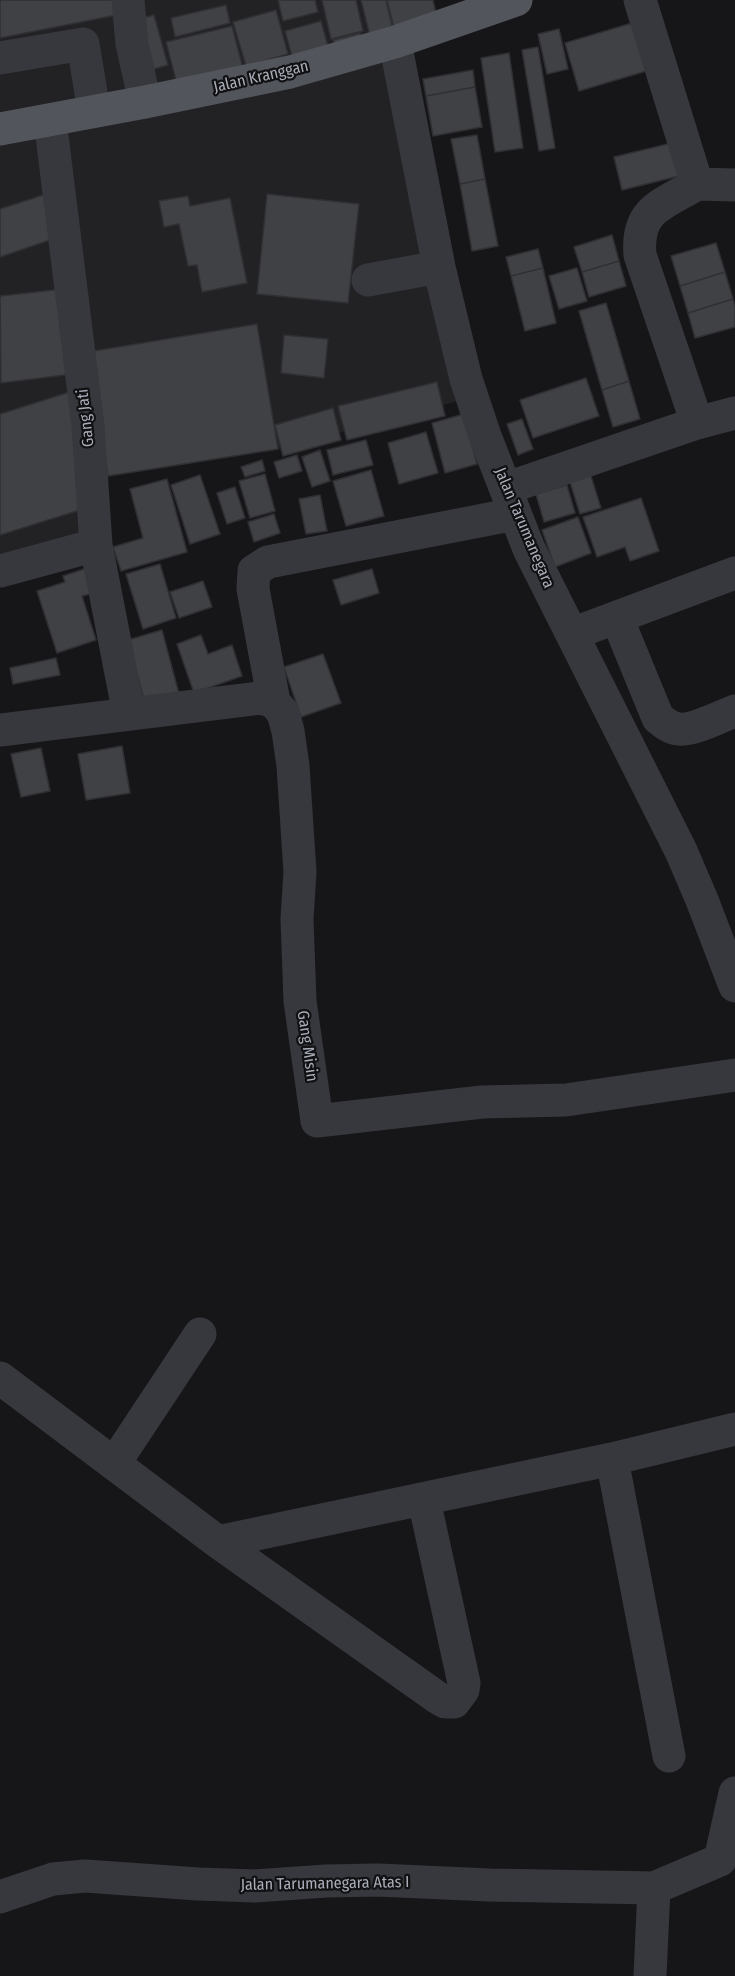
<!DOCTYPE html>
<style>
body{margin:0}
canvas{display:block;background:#161618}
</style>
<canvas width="735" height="1976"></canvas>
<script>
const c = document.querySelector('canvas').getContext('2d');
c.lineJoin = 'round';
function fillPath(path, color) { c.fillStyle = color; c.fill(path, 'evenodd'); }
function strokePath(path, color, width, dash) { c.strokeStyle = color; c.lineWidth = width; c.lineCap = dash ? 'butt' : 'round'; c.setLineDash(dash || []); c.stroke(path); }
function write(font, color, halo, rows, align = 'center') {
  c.font = font + ' "Fira Sans Condensed",sans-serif'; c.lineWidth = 4.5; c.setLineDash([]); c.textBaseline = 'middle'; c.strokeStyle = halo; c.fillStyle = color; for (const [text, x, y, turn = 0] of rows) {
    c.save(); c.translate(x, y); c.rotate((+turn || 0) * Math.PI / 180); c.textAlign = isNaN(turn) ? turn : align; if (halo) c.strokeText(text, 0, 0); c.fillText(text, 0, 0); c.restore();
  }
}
const built = new Path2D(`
 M 0,0 L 383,0 L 458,401 L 278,449 L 89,469 L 99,536 L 0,564 Z`);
const building = new Path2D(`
 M 0,0 L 124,0 L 127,13 L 0,38 Z
 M 278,0 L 315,0 L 318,12 L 283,21 Z
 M 322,0 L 356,0 L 363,31 L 331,39 Z
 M 361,0 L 386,0 L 395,39 L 372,44 Z
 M 387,0 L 433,0 L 437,18 L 394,28 Z
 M 226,5 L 230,23 L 175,37 L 171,18 Z
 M 276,10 L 288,54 L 246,66 L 233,22 Z
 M 154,15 L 168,65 L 154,69 L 140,19 Z
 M 321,21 L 329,50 L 293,60 L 285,31 Z
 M 639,21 L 653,69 L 579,91 L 565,43 Z
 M 232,26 L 244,72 L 178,88 L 166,42 Z
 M 559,29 L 568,69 L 547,74 L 538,34 Z
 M 360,33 L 364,46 L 338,53 L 333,40 Z
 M 538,47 L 555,148 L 539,151 L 522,50 Z
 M 509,53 L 523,148 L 495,152 L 481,58 Z
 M 473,70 L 475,87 L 426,96 L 423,79 Z
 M 475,87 L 482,127 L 433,136 L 426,96 Z
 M 477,135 L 485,179 L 460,184 L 451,139 Z
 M 672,143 L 679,176 L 622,190 L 614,157 Z
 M 485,179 L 498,246 L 472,251 L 460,184 Z
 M 267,194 L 359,204 L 348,303 L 257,294 Z
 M 43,195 L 56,238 L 0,257 L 0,209 Z
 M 188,196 L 190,206 L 230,198 L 247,283 L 202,292 L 197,265 L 188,266 L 179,224 L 164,227 L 159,201 Z
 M 612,235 L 619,261 L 582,272 L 574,247 Z
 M 716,243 L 725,272 L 680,286 L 671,256 Z
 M 538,249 L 543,268 L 511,276 L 506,257 Z
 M 619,261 L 626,286 L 589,297 L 582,272 Z
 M 543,268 L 556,323 L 525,331 L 511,276 Z
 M 577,268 L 587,301 L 559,309 L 549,276 Z
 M 725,272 L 733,299 L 688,313 L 680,286 Z
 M 63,289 L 73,374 L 1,383 L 0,296 Z
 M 733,299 L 735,306 L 735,327 L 695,338 L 688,313 Z
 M 606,303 L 629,381 L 602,390 L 579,311 Z
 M 257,324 L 278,449 L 108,476 L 88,352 Z
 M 284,335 L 328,339 L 324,378 L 281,373 Z
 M 586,378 L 599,416 L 533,438 L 520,400 Z
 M 629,381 L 640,419 L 613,427 L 602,390 Z
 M 437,382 L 445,416 L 347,440 L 338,406 Z
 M 76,390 L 80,510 L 0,535 L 0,414 Z
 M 333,408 L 341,440 L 283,456 L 275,425 Z
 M 464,414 L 477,464 L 445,473 L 432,423 Z
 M 522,419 L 533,449 L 518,455 L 507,424 Z
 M 426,432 L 438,473 L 399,484 L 388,443 Z
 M 366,440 L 373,465 L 333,475 L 327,450 Z
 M 320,450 L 330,481 L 312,487 L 302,457 Z
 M 297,455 L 302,471 L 279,478 L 274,462 Z
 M 262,460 L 265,471 L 245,477 L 241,467 Z
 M 371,470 L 384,516 L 346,526 L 333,481 Z
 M 589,470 L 601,508 L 580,514 L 568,476 Z
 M 265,474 L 275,511 L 250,518 L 239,481 Z
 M 200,475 L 220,534 L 190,544 L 171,485 Z
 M 167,479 L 187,552 L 121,571 L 113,547 L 143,538 L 130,489 Z
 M 567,485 L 575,513 L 544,522 L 536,494 Z
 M 235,487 L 245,518 L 227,524 L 217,493 Z
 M 320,495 L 327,531 L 306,534 L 299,499 Z
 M 641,498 L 659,551 L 630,561 L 625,547 L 597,557 L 583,517 Z
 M 274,514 L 280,533 L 254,542 L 248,522 Z
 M 578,517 L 591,553 L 555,567 L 542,530 Z
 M 160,564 L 176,618 L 143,629 L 126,574 Z
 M 93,566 L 101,591 L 82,596 L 96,640 L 57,653 L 37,591 L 65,582 L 63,576 Z
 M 372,569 L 379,593 L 341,605 L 333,580 Z
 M 203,581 L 212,607 L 179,618 L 170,592 Z
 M 162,630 L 179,694 L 145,704 L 128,640 Z
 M 201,635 L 208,654 L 232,645 L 242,676 L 194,693 L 177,644 Z
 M 323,654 L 341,703 L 301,717 L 284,667 Z
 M 56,658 L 60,675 L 13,684 L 10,668 Z
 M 122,746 L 130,793 L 86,800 L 78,754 Z
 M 41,748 L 50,791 L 21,797 L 11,754 Z`);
const minor = new Path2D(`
 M 128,0 L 132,44 L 145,102
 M 640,0 L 697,184 L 735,185
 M 395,42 L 439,267 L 466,379 L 485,436 L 529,549 L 681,851 L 702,900 L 735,986
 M 0,58 L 83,44 L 94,111
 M 50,120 L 88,426 L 96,545 L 129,714
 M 697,184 C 662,205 636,209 640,255 L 697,423 L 735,413
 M 368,280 L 439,267
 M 507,488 L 697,423
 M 0,571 L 96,545
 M 617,618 L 658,718 C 664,723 670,728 679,729 C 693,731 721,716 735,711
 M 572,634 L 735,573
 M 274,702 L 253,589 L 254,571 L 268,562 L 515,514
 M 0,730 L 260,698 L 274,702 L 283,713 L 288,731 L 293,766 L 300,872 L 297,919 L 300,1001 L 317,1121 L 482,1102 L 566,1100 L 735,1075
 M 0,1378 L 218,1542 L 612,1459 L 735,1429
 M 612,1459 L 669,1756
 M 114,1464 L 200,1334
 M 218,1542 L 438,1698 L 445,1702 L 454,1702 L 463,1690 L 464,1683 L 424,1500
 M 720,1860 L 735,1793
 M 0,1897 L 53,1879 L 85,1876 L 198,1884 L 255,1886 L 326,1881 L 378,1880 L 489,1885 L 654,1888 L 720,1860
 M 650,1976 L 654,1888`);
const major = new Path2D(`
 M 0,129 L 145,102 L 290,72 L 395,42 L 516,0`);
const streetNames = [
 ["Jalan Kranggan",261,77,-13],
 ["Gang Jati",86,418,-96],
 ["Jalan Tarumanegara",524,528,67],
 ["Gang Misin",307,1046,82],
 ["Jalan Tarumanegara Atas I",325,1884,-1]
];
fillPath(built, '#222225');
fillPath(building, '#404145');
strokePath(building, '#303034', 1.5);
strokePath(minor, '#37383d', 33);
strokePath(major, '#53555c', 33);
write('16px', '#a8adb8', '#111113', streetNames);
</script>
